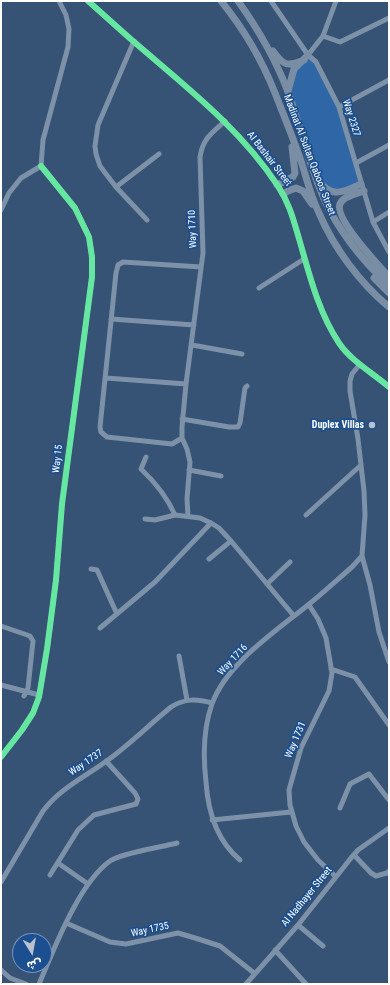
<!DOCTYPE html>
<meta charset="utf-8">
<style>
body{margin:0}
#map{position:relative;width:390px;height:985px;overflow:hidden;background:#365274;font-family:"Roboto Condensed","Noto Sans Arabic",sans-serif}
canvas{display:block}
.frame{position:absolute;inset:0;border:2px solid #fff;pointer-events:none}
.north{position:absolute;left:12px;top:933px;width:40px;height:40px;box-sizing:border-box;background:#1b4f8f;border:1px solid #7695bc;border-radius:50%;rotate:169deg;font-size:11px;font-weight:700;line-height:16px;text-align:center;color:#fff}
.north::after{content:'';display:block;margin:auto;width:14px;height:18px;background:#b9c2ce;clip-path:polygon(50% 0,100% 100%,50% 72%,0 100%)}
</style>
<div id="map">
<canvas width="390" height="985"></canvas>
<div class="frame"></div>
<div class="north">ش</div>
</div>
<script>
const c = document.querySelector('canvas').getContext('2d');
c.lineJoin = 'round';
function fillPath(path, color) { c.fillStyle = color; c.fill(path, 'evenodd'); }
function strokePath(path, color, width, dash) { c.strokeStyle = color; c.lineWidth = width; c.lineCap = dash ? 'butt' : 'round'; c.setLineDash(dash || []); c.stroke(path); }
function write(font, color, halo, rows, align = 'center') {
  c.font = font + ' "Roboto Condensed",sans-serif'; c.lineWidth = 3.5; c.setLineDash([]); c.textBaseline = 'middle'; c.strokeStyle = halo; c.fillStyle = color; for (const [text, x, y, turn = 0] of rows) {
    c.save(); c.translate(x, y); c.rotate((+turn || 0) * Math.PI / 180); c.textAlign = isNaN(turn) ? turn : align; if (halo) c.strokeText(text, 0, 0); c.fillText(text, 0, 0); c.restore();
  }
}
const green = new Path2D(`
 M 308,56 L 315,62 L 339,106 L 361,183 L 342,191 L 325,189 L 314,169 L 289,91 L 292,75 Z`);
const street = new Path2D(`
 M 88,1 C 103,14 118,28 133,41 C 185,86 240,128 278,186 C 290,204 294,222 300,242 C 310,277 319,313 339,343 C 351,361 373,373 389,387
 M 271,1 L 308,55 L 316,62 L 339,107 L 373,222 L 389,252
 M 323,36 L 340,42 L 389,18
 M 134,41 L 98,125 L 95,146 L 96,154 L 100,166 L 106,174 L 116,187 L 147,220
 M 308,55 L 323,36 L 336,1
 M 339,107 L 389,80
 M 356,163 L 389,145
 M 41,166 L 43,140 L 68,47 L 69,29 L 66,15 L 59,1
 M 116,187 L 159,154
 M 1,210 L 9,193 L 21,178 L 41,166
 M 373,222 L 389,212
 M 259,288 L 304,259
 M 111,319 L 194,325
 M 192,345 L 242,354
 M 360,364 L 352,374 L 350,381 L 350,391 L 358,439 L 364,491 L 365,515 L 362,556 L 370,585 L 379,632 L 389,662
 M 106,378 L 186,384
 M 182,419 L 229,427 L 238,427 L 240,423 L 245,388 L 247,386
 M 182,438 L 172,444 L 107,437 L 101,432 L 100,427 L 116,273 L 118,265 L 123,262 L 201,267
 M 146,457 L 141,469 C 156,483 167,497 175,515
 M 189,470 L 221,476
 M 306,515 L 361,465
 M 188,516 L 187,499 L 190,462 L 187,449 L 182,438 L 182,427 L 186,384 L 203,253 L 200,157 C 203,138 212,133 225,121
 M 145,519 L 155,520 L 175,515 L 200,518 L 211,523 L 219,528 L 231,541 L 294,616
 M 209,559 L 231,541
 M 91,569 L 97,570 L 117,614
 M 267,584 L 290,562
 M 309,605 L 318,619 L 326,638 L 332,673 L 329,691 L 301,748 L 289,790 L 290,805 L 296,826 L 304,842 L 318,860 L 335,876
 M 1,626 L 30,636 L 33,641 L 28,688 L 24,696
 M 100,628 L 155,582 L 211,523
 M 179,656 L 187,700
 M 331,669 L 355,677 L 389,725
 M 1,685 L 39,695
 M 1,757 L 22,730 L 33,713 L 39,697 L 47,649 L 56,580 L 62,504 L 92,277 L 92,257 L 89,237 L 75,208 L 41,166
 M 340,808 L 350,784 L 369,774 L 389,800
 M 212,820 L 291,812
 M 354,855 L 371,873 L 376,876 L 387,873 L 389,871
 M 240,860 C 216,840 208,812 206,782 C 203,756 203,729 212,704 C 226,664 276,631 308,605 C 323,593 337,580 352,567 L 362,556
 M 58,863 L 88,884
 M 50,875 L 78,830 L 94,815 L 136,804 L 138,799 L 135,793 L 106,761
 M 1,882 L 43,811 C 60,788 85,777 108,760 C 130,744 150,724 171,707 C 185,698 197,699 212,703
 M 66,923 L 110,942 L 126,944 L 178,933 L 195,938 L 220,946 L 254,973
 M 298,925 L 323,946
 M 275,950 L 306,984
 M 1,970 L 10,978 L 26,984
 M 39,984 C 54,949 79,883 110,861 C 121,853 162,847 177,843
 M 246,984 L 298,925 L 351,858 L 358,850 L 389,828`);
const secondary = new Path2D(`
 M 221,1 C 243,28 262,60 275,93 C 284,116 294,140 302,164 C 307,180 311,197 319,213 C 334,248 360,283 389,307
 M 238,1 C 258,29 276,60 288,92 C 301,128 309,166 325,201 C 341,235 363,261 389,286
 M 273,51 C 284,66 287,67 304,60
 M 288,91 L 294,69 L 308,55
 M 320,182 C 332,199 345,191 361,184
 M 277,185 L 293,177 L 295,173 L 292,147
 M 364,191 C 356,194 343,196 340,204 C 334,218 379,266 389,277
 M 283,194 L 288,191 L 296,188 L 303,191 L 312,204
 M 374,278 L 389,293`);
const cycleway = new Path2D(`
 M 88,1 C 103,14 118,28 133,41 C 185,86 240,128 278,186 C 290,204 294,222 300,242 C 310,277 319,313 339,343 C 351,361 373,373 389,387
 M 1,757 L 22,730 L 33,713 L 39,697 L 47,649 L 56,580 L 62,504 L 92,277 L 92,257 L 89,237 L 75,208 L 41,166`);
const markers = [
 [372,425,4,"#b9c2ce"]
];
const streetNames = [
 ["Way 2327",351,118,72],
 ["Madinat Al Sultan Qaboos Street",309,155,69],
 ["Al Bashair Street",269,159,52],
 ["Way 1710",193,229,-92],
 ["Way 15",58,459,-83],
 ["Way 1716",233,660,-47],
 ["Way 1731",296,740,-67],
 ["Way 1737",86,763,-34],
 ["Al Nadhayer Street",307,897,-51],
 ["Way 1735",150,930,-12]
];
const poiNames = [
 ["Duplex Villas",364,425]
];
fillPath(green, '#2f66a5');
strokePath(street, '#7d92a8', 5);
strokePath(secondary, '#798da4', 7);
strokePath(cycleway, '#66e7a1', 6);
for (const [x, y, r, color] of markers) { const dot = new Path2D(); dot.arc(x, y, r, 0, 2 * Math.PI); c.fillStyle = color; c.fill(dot); strokePath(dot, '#1b4f8f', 1.5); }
write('10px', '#fff', '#1b4f8f', streetNames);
write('bold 10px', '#fff', '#1b4f8f', poiNames, 'right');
</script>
